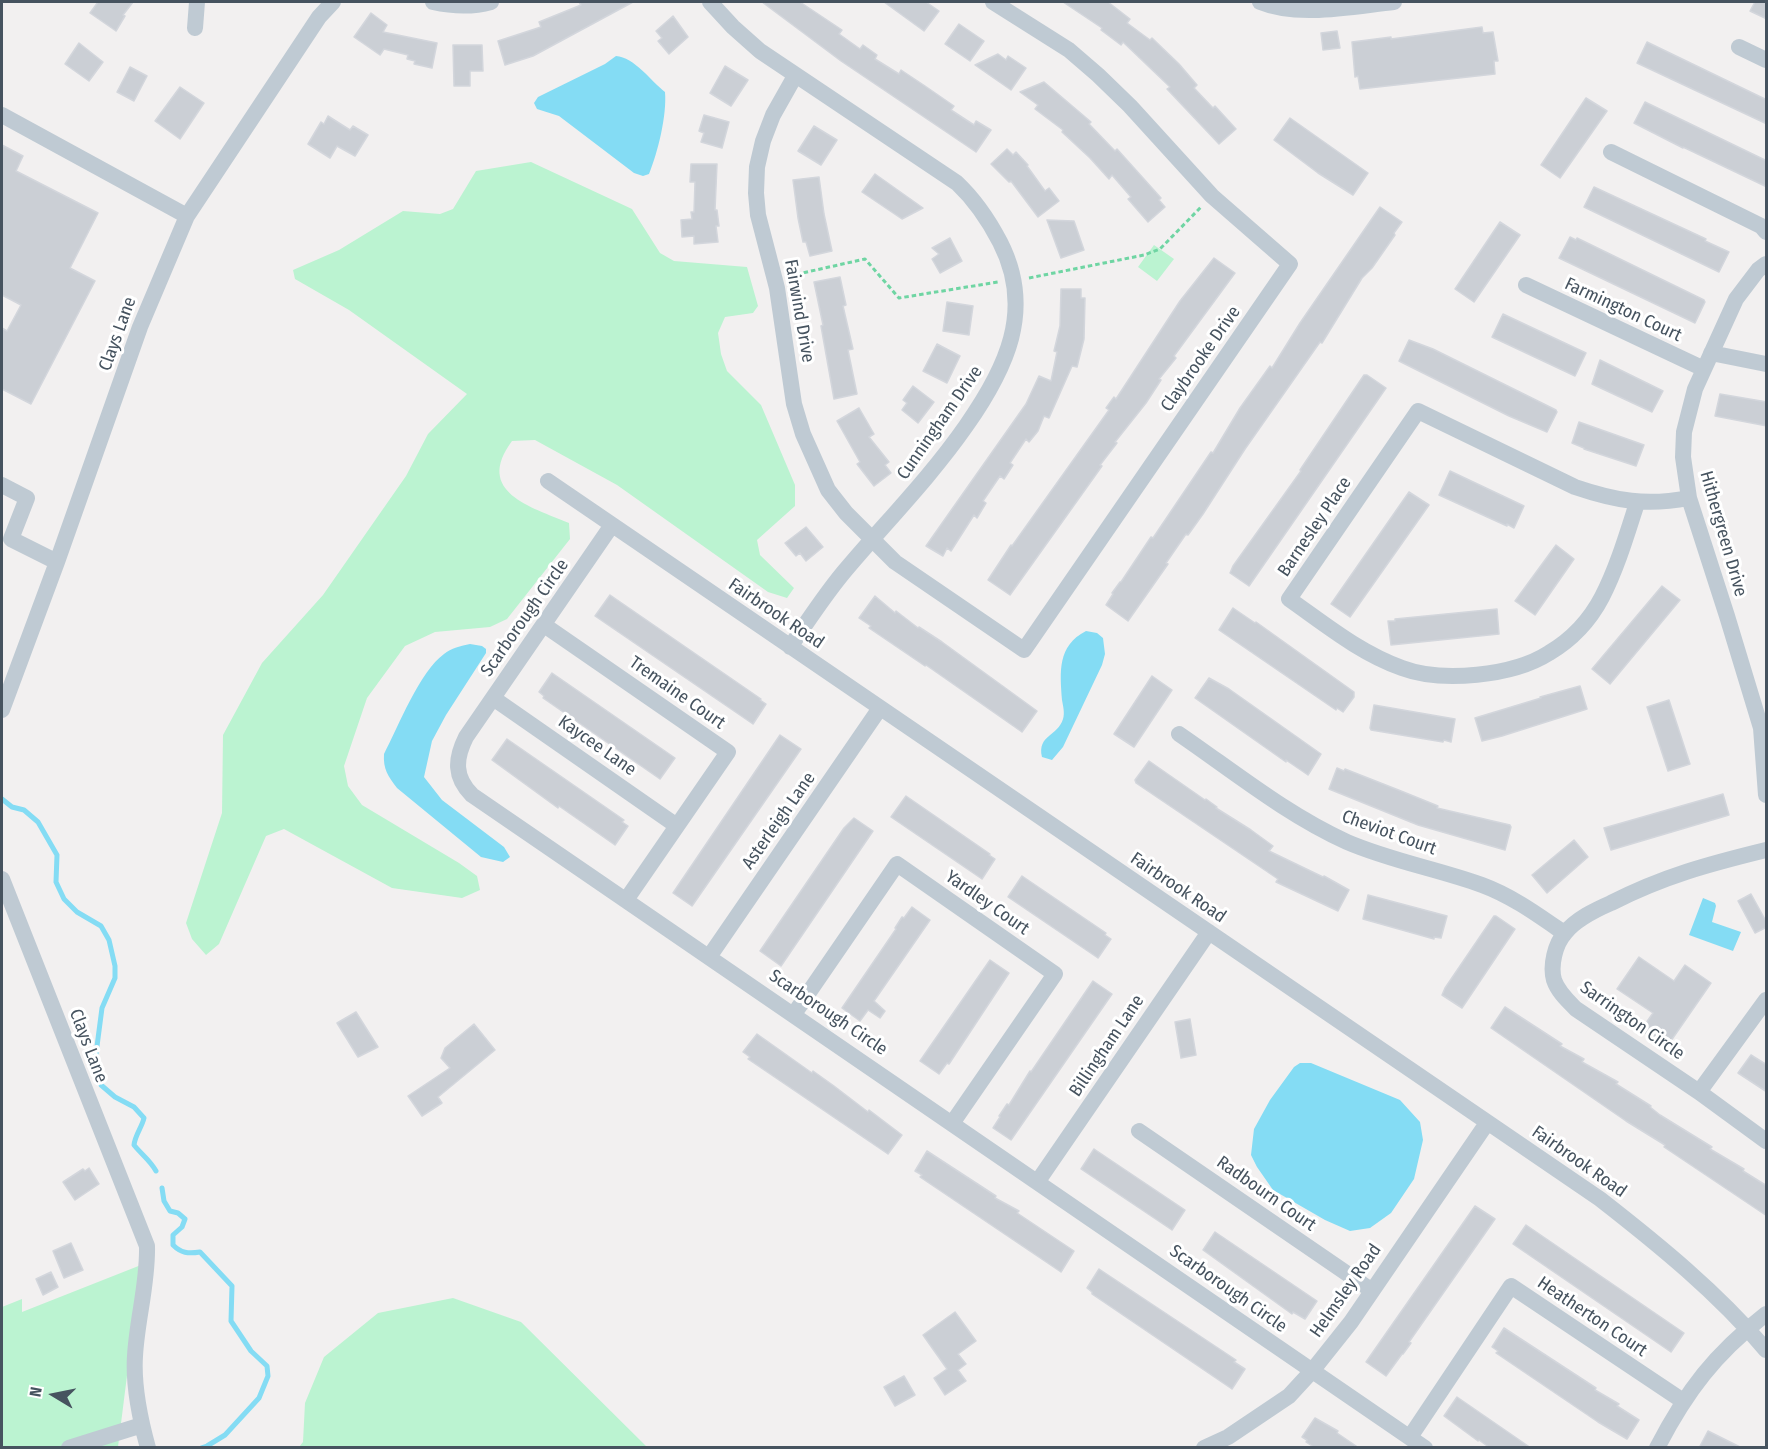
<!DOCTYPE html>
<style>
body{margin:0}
#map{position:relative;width:1768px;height:1449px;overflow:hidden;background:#f2f0f0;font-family:"Fira Sans Condensed",sans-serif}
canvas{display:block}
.frame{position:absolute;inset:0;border:3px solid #46535f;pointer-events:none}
.north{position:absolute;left:24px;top:1365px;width:60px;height:60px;-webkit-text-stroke:4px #fff;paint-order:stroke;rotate:280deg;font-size:16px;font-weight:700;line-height:24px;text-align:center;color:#46535f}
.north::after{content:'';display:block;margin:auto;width:21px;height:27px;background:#46535f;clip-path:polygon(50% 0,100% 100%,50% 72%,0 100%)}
</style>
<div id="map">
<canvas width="1768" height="1449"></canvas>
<div class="frame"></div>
<div class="north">N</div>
</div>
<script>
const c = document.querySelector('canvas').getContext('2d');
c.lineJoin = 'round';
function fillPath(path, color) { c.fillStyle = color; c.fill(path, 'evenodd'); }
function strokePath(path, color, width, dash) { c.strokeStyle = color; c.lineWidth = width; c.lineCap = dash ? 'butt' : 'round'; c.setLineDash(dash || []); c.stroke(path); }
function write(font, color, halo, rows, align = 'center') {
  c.font = font + ' "Fira Sans Condensed",sans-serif'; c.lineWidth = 6; c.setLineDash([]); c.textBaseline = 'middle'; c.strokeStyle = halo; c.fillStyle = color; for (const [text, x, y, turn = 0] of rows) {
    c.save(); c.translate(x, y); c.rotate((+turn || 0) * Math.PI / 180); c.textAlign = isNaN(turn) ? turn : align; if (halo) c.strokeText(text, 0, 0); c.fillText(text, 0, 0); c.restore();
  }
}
const green = new Path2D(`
 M 531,162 L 632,209 L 660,253 L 674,261 L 747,267 L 758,306 L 753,313 L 725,317 L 718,333 L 721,354 L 727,371 L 761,405 L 795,485 L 795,506 L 757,540 L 760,555 L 794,588 L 787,598 L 768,592 L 617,485 L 535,440 L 512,441 C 474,492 531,507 569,523 L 570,539 L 507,619 L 490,627 L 435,632 L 405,646 L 367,698 L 344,766 L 348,786 L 362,805 L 459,863 L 477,876 L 480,890 L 462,898 L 392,888 L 284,829 L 266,836 L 219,944 L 206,955 L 192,939 L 186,923 L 222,813 L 223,735 L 262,663 L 323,595 L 406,476 L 428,434 L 467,394 L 349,310 L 295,279 L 293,270 L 339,250 L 403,211 L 440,214 L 453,209 L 476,171 Z
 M 1154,245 L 1174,259 L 1157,281 L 1138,267 Z
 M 141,1265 L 118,1447 L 2,1448 L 2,1307 L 22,1299 L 22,1312 Z
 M 453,1298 L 521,1322 L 647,1447 L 299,1447 L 303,1442 L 305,1403 L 324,1357 L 378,1313 Z`);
const water = new Path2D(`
 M 616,56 C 634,57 651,81 665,92 C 667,115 658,152 649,174 L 643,176 L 634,173 L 559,116 L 537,109 L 534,103 L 538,97 L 605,64 Z
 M 1086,631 L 1097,633 L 1103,638 L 1105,654 L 1102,665 L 1063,747 L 1052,760 L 1042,757 C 1037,735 1058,736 1063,719 C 1065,713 1063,706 1062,700 C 1060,672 1057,646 1086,631 Z
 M 470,644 L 482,646 L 486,649 L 486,653 L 446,715 L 432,741 L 424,777 L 442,800 L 504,847 L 510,857 L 503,862 L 481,857 L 397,788 C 388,776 383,769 384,754 C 398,727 420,671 444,654 C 451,648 461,646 470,644 Z
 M 1703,898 L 1715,903 L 1716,906 L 1712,922 L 1741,932 L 1733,951 L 1689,935 Z
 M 1300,1063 L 1311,1063 L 1400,1100 L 1420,1122 L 1423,1140 L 1414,1179 L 1391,1213 L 1370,1228 L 1350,1231 L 1325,1220 L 1273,1190 L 1257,1167 L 1251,1155 L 1254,1129 L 1270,1100 L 1294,1067 Z`);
const stream = new Path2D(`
 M 2,799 L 12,807 L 24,810 L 38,822 L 57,855 L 56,882 L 64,899 L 77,912 L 101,926 L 109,940 L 115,966 L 115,978 L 102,1008 L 94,1069 L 101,1085 L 115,1097 L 134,1107 L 144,1118 C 142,1127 135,1135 134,1145 C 142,1155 150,1160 156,1171
 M 162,1188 L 164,1201 L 170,1211 L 178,1213 L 185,1219 L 182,1227 L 173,1235 L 173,1245 C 181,1253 188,1254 200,1252 L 232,1286 L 231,1321 L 251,1351 L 267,1366 L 268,1376 L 259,1398 L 225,1435 L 207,1446 L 201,1448`);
const building = new Path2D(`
 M 98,2 L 133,2 L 123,15 L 125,16 L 116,31 L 90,13 Z
 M 579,2 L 633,2 L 533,56 L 505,65 L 498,41 L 541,27 L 539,22 L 581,5 Z
 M 762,2 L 800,2 L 842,30 L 839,34 L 860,49 L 863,45 L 877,55 L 875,59 L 899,74 L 901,70 L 925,86 L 954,106 L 951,110 L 974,125 L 976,121 L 991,130 L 976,152 L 841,61 Z
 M 884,2 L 926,2 L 939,11 L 924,31 Z
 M 1063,2 L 1108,2 L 1130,19 L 1127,23 L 1150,40 L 1152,38 L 1179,64 L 1197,85 L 1194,88 L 1213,108 L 1215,106 L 1236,129 L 1219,144 L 1167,89 L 1170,87 L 1123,42 L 1121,45 L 1101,30 L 1102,28 Z
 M 1755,2 L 1767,2 L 1767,19 L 1750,11 Z
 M 371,13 L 387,25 L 383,32 L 437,43 L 432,68 L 414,64 L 415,61 L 407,59 L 408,55 L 384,49 L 380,55 L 354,37 Z
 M 673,16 L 688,37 L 669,54 L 658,41 L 662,38 L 656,31 Z
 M 959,24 L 984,41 L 970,61 L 945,44 Z
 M 1482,27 L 1483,33 L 1493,32 L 1498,61 L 1494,61 L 1495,74 L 1360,89 L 1358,76 L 1355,77 L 1352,42 L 1391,37 L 1391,39 Z
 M 1337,31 L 1340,48 L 1323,50 L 1321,33 Z
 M 1647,42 L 1767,100 L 1767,124 L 1637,63 Z
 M 79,43 L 103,62 L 89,81 L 65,64 Z
 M 453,45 L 482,45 L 483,71 L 470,71 L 470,86 L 454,86 Z
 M 998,54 L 1006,60 L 1008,56 L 1026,68 L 1011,90 L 975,65 Z
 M 725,66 L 748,80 L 731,106 L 710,93 Z
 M 130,67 L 147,76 L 134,101 L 117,92 Z
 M 1044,82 L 1091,122 L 1089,124 L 1115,151 L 1117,149 L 1161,198 L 1159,200 L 1165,207 L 1148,222 L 1128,199 L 1131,197 L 1112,175 L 1109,179 L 1090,158 L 1062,132 L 1063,130 L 1035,109 L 1038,105 L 1020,92 Z
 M 180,87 L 204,103 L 180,139 L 155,121 Z
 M 1586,98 L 1607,111 L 1560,178 L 1541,165 Z
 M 1645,102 L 1767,161 L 1767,187 L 1683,147 L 1683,148 L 1634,123 Z
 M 704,115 L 729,122 L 722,148 L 701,142 L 704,133 L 699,131 Z
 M 328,116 L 350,130 L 353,126 L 368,135 L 355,156 L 337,146 L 330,158 L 308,144 L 321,122 L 324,124 Z
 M 1290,118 L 1368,173 L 1353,195 L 1318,173 L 1274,140 Z
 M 814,126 L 837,140 L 821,165 L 798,151 Z
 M 2,145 L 23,156 L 16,171 L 98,213 L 70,268 L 95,281 L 31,404 L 2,389 L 2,328 L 7,331 L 21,305 L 2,295 Z
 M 1007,149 L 1013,155 L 1016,152 L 1028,165 L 1027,166 L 1045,191 L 1049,188 L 1059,201 L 1038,217 L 1011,181 L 1009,182 L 991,164 Z
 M 691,164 L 717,164 L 715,210 L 717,210 L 719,226 L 716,226 L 718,242 L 694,244 L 694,236 L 682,237 L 681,220 L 692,219 L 691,212 L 694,212 L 695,182 L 690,182 Z
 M 875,174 L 923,208 L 902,219 L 862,192 Z
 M 819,177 L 824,214 L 832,251 L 810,256 L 806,242 L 803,242 L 798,218 L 793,180 Z
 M 1594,187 L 1706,239 L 1705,241 L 1729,252 L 1719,272 L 1584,207 Z
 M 1380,207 L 1402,222 L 1394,233 L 1395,235 L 1372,268 L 1362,278 L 1322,343 L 1320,342 L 1245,449 L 1203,514 L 1188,535 L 1186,534 L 1166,563 L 1168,564 L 1128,621 L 1106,605 L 1113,594 L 1112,593 L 1120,582 L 1121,582 L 1151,537 L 1153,538 L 1211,452 L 1213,453 L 1240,408 L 1270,366 L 1272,368 L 1300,323 Z
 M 1047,220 L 1074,221 L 1084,250 L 1061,258 Z
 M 1500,222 L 1520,235 L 1474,302 L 1455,289 Z
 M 1570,237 L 1576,240 L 1577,238 L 1704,300 L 1705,302 L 1695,323 L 1559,258 Z
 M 950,238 L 962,261 L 940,273 L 932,259 L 939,254 L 932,248 Z
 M 1214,258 L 1235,273 L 1174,356 L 1176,358 L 1159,379 L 1161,380 L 1146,403 L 1115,442 L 1117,443 L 1100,465 L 1102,466 L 1010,595 L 988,580 L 1011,545 L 1012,546 L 1109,410 L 1106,408 L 1114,397 L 1116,399 L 1180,301 Z
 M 840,277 L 846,305 L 843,306 L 853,349 L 848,350 L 857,394 L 834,399 L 821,326 L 823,325 L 814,282 Z
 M 1061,289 L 1081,289 L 1081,298 L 1085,298 L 1084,339 L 1077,367 L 1072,366 L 1049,418 L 1044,416 L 1038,431 L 1029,442 L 1026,439 L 1010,463 L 1013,465 L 1004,479 L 1000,476 L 983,501 L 986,503 L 977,518 L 974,515 L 951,551 L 947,548 L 943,556 L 926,546 L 1026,404 L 1039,376 L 1051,381 L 1057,352 L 1054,351 L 1060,326 Z
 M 947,302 L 973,306 L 969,335 L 943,331 Z
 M 1503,314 L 1586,353 L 1575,376 L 1492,337 Z
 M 1409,340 L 1433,349 L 1556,410 L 1557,412 L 1547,432 L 1509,416 L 1399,361 Z
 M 937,344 L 960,356 L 947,383 L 923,371 Z
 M 1600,360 L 1663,391 L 1652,412 L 1592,384 Z
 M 1364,375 L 1367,375 L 1386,388 L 1249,586 L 1230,573 L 1233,566 L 1301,471 L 1300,470 Z
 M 913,386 L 934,402 L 918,423 L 902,410 L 907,403 L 903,400 Z
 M 1720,394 L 1767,402 L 1767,426 L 1715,416 Z
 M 859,408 L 874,434 L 869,437 L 889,462 L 885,465 L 891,473 L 874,486 L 857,464 L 860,462 L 837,421 Z
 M 1579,422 L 1644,445 L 1636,466 L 1584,449 L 1584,448 L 1572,443 Z
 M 1450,471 L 1524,506 L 1514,528 L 1507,524 L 1507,526 L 1439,495 Z
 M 1409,492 L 1429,505 L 1350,617 L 1331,604 Z
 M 806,527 L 823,547 L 806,561 L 800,553 L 796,556 L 785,543 Z
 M 1556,545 L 1574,559 L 1535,615 L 1515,601 Z
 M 1662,586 L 1680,600 L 1610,684 L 1592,669 Z
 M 610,595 L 761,699 L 760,700 L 766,704 L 753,724 L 595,616 Z
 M 875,596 L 895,613 L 896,611 L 918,628 L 919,627 L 942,642 L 1037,711 L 1022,732 L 926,665 L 925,666 L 869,628 L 871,626 L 859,618 Z
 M 1233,608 L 1255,623 L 1256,622 L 1354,692 L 1354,697 L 1343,712 L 1337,708 L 1336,710 L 1219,630 Z
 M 1497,609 L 1499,634 L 1391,645 L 1388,621 L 1395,621 L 1395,619 Z
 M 552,673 L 675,758 L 660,779 L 543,698 L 544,696 L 539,692 Z
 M 1152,676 L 1172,690 L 1134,747 L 1114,734 Z
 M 1209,678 L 1229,689 L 1321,754 L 1308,775 L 1286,760 L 1286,762 L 1195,698 Z
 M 1580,686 L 1587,709 L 1502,736 L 1482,741 L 1475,718 L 1541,698 L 1540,697 Z
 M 1669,700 L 1690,764 L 1668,771 L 1647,707 Z
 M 1374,705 L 1455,719 L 1451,742 L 1444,740 L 1443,742 L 1371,730 L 1370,728 Z
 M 780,735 L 801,749 L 692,906 L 673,893 Z
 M 507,739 L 624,820 L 622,822 L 628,826 L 615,845 L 559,806 L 558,808 L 492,760 Z
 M 1149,761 L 1205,800 L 1206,799 L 1217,807 L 1216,808 L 1251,830 L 1273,846 L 1269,851 L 1323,877 L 1324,876 L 1349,890 L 1338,911 L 1276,882 L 1278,879 L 1136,783 L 1135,780 Z
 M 1337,768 L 1344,771 L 1345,769 L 1401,791 L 1438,806 L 1437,808 L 1510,825 L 1511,827 L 1505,850 L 1418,825 L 1329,789 Z
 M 1723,794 L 1729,815 L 1611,850 L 1604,828 Z
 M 906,796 L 990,854 L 989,855 L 995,859 L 982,879 L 891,817 Z
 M 854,818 L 873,831 L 781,966 L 760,951 L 844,828 Z
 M 1574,840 L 1588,857 L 1547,893 L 1532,875 Z
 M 1022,876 L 1106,933 L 1105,935 L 1111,939 L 1098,958 L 1008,897 Z
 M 1751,894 L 1767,923 L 1767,927 L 1755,933 L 1738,901 Z
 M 1368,895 L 1447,916 L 1441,938 L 1434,937 L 1434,939 L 1363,919 Z
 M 912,907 L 930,920 L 874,1001 L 885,1011 L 880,1018 L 868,1010 L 860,1021 L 842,1008 L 896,929 L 895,928 L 902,917 L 904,918 Z
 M 1494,916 L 1496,916 L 1515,929 L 1462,1008 L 1442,995 L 1445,988 Z
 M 1639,957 L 1674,981 L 1685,965 L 1711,983 L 1666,1048 L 1641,1030 L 1653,1013 L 1617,989 Z
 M 990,960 L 1009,973 L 949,1064 L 947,1063 L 939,1074 L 920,1061 Z
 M 1093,981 L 1112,994 L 1011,1140 L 993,1128 L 1000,1117 L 999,1116 L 1007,1104 L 1009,1105 L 1030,1071 L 1031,1072 Z
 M 1505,1007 L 1562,1044 L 1560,1046 L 1584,1059 L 1582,1062 L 1618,1082 L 1616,1084 L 1651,1106 L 1650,1107 L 1660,1115 L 1712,1147 L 1710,1149 L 1744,1169 L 1743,1171 L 1767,1186 L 1767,1216 L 1664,1147 L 1665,1145 L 1626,1121 L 1491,1028 Z
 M 356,1012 L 378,1047 L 358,1057 L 337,1023 Z
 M 1190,1019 L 1196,1055 L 1181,1058 L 1175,1022 Z
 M 474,1024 L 495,1050 L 438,1097 L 442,1103 L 422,1116 L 408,1096 L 450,1068 L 441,1058 L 445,1048 Z
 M 757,1034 L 812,1073 L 813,1071 L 834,1086 L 868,1112 L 869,1110 L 902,1135 L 888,1154 L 748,1059 L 750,1057 L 743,1052 Z
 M 1751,1055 L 1767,1065 L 1767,1092 L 1738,1073 Z
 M 1094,1149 L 1185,1210 L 1172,1230 L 1081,1169 Z
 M 927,1151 L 996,1196 L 995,1198 L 1019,1211 L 1017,1213 L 1074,1251 L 1061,1272 L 920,1177 L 922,1175 L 915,1171 Z
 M 89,1168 L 99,1184 L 75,1200 L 63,1182 L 83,1169 L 85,1171 Z
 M 1475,1206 L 1495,1219 L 1409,1342 L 1411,1343 L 1403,1354 L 1402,1354 L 1386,1376 L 1366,1362 Z
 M 1526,1225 L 1684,1333 L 1671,1352 L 1513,1244 Z
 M 1215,1232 L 1317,1301 L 1305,1319 L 1293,1312 L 1292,1314 L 1203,1250 Z
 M 71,1243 L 83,1270 L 64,1278 L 53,1251 Z
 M 1099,1269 L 1236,1360 L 1234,1362 L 1245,1369 L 1232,1389 L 1092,1294 L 1092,1292 L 1087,1288 Z
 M 51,1272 L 58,1287 L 43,1295 L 36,1279 Z
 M 955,1312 L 976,1341 L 958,1354 L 966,1364 L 958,1370 L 966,1381 L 945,1395 L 934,1378 L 947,1369 L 923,1335 Z
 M 1504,1328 L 1596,1388 L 1595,1390 L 1619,1404 L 1617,1406 L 1639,1420 L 1627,1439 L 1598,1422 L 1496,1353 L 1498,1351 L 1492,1347 Z
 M 904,1376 L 915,1395 L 895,1406 L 884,1387 Z
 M 1457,1397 L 1531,1448 L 1490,1448 L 1479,1440 L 1478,1441 L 1444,1416 Z
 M 1315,1418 L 1338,1431 L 1337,1433 L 1359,1448 L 1315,1448 L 1306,1442 L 1307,1440 L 1302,1437 Z
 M 1708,1431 L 1742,1448 L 1699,1448 Z`);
const path = new Path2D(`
 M 789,276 L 865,259 L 899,298 L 998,282
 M 1029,278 L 1144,255 L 1160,249 L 1202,206`);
const minor = new Path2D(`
 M 433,2 C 451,6 473,7 491,2
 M 710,2 L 733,27 L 760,51 L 957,183 C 976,201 988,219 1000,242 C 1035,310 1006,369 966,426 C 929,479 884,524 843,573 C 824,596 807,622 790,647
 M 1260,2 C 1298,18 1355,6 1394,2
 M 195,28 L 197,2
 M 1739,47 L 1766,60
 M 795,76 L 773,115 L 763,141 L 757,167 L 756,193 L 758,215 L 777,288 L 794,404 L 803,434 L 828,490 L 846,513 L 895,562 L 1024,650 L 1290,264 L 1212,196 L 1130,106 L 1098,75 L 1069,50 L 993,2
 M 2,115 L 187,216
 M 1611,152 L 1761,226 L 1766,232
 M 1766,264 L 1758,270 L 1736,299 L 1695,389 L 1684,432 L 1683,457 L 1689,498 L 1727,616 L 1761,728 L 1766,795
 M 1526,285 L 1704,369
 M 1711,353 L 1766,364
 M 548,481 L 1600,1199 C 1659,1245 1718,1293 1766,1350
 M 2,485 L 27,498 L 11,539 L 57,562
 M 1637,503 C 1627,534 1617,568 1602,597 C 1590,620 1571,640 1549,653 C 1513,676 1442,683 1402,668 C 1360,653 1326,625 1289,599 L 1418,411 L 1575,487 C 1616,501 1646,506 1689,498
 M 612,525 L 466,737 C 455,759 454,777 472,795 L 1425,1448
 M 544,625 L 728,752 L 626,900
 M 493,698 L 677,826
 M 2,710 L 57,562 L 140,327 L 187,216 L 319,17 L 333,2
 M 1179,734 C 1233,771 1287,815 1347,842 C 1391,861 1438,869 1482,885 C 1512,896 1538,915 1564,933
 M 1766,850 C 1709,864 1664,876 1611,903 C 1595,910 1576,919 1565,933 C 1555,944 1550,966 1554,980 C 1558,992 1568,1001 1576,1009 L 1699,1092 L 1766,1141
 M 2,879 L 147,1246 C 148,1283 137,1319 135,1356 C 133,1386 140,1419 148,1448
 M 709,957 L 880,708
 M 794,1014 L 897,864 L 1055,974 L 953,1122
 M 1699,1092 L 1766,1000
 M 1139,1131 L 1371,1290
 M 1038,1181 L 1209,932
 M 1410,1437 L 1511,1286 L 1683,1401
 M 69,1448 L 142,1425
 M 1204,1448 L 1228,1437 L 1289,1396 L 1312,1371 L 1351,1322 L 1487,1123
 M 1657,1448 C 1687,1390 1715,1354 1766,1314`);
const streetNames = [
 ["Farmington Court",1623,310,25],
 ["Fairwind Drive",799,311,80],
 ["Clays Lane",118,334,-70],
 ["Claybrooke Drive",1201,359,-55],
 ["Cunningham Drive",940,423,-55],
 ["Barnesley Place",1315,527,-56],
 ["Hithergreen Drive",1723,534,74],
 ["Fairbrook Road",776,614,34],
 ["Scarborough Circle",525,618,-55],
 ["Tremaine Court",677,693,35],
 ["Kaycee Lane",597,746,35],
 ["Asterleigh Lane",779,821,-55],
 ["Cheviot Court",1389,833,20],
 ["Fairbrook Road",1178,888,34],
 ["Yardley Court",987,903,35],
 ["Scarborough Circle",828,1013,34],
 ["Sarrington Circle",1632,1021,35],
 ["Clays Lane",88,1046,69],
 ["Billingham Lane",1107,1046,-56],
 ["Fairbrook Road",1579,1162,35],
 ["Radbourn Court",1266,1194,35],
 ["Scarborough Circle",1228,1289,35],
 ["Helmsley Road",1346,1291,-55],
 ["Heatherton Court",1592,1317,34]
];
fillPath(green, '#bbf3d1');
fillPath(water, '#84dcf4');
strokePath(stream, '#84dcf4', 5);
fillPath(building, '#cbcfd5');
strokePath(building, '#d3d6dc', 1.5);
strokePath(path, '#6fd5a3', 3, [4.5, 3]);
strokePath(minor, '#bfcad3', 16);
write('18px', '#46535f', '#fff', streetNames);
</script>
